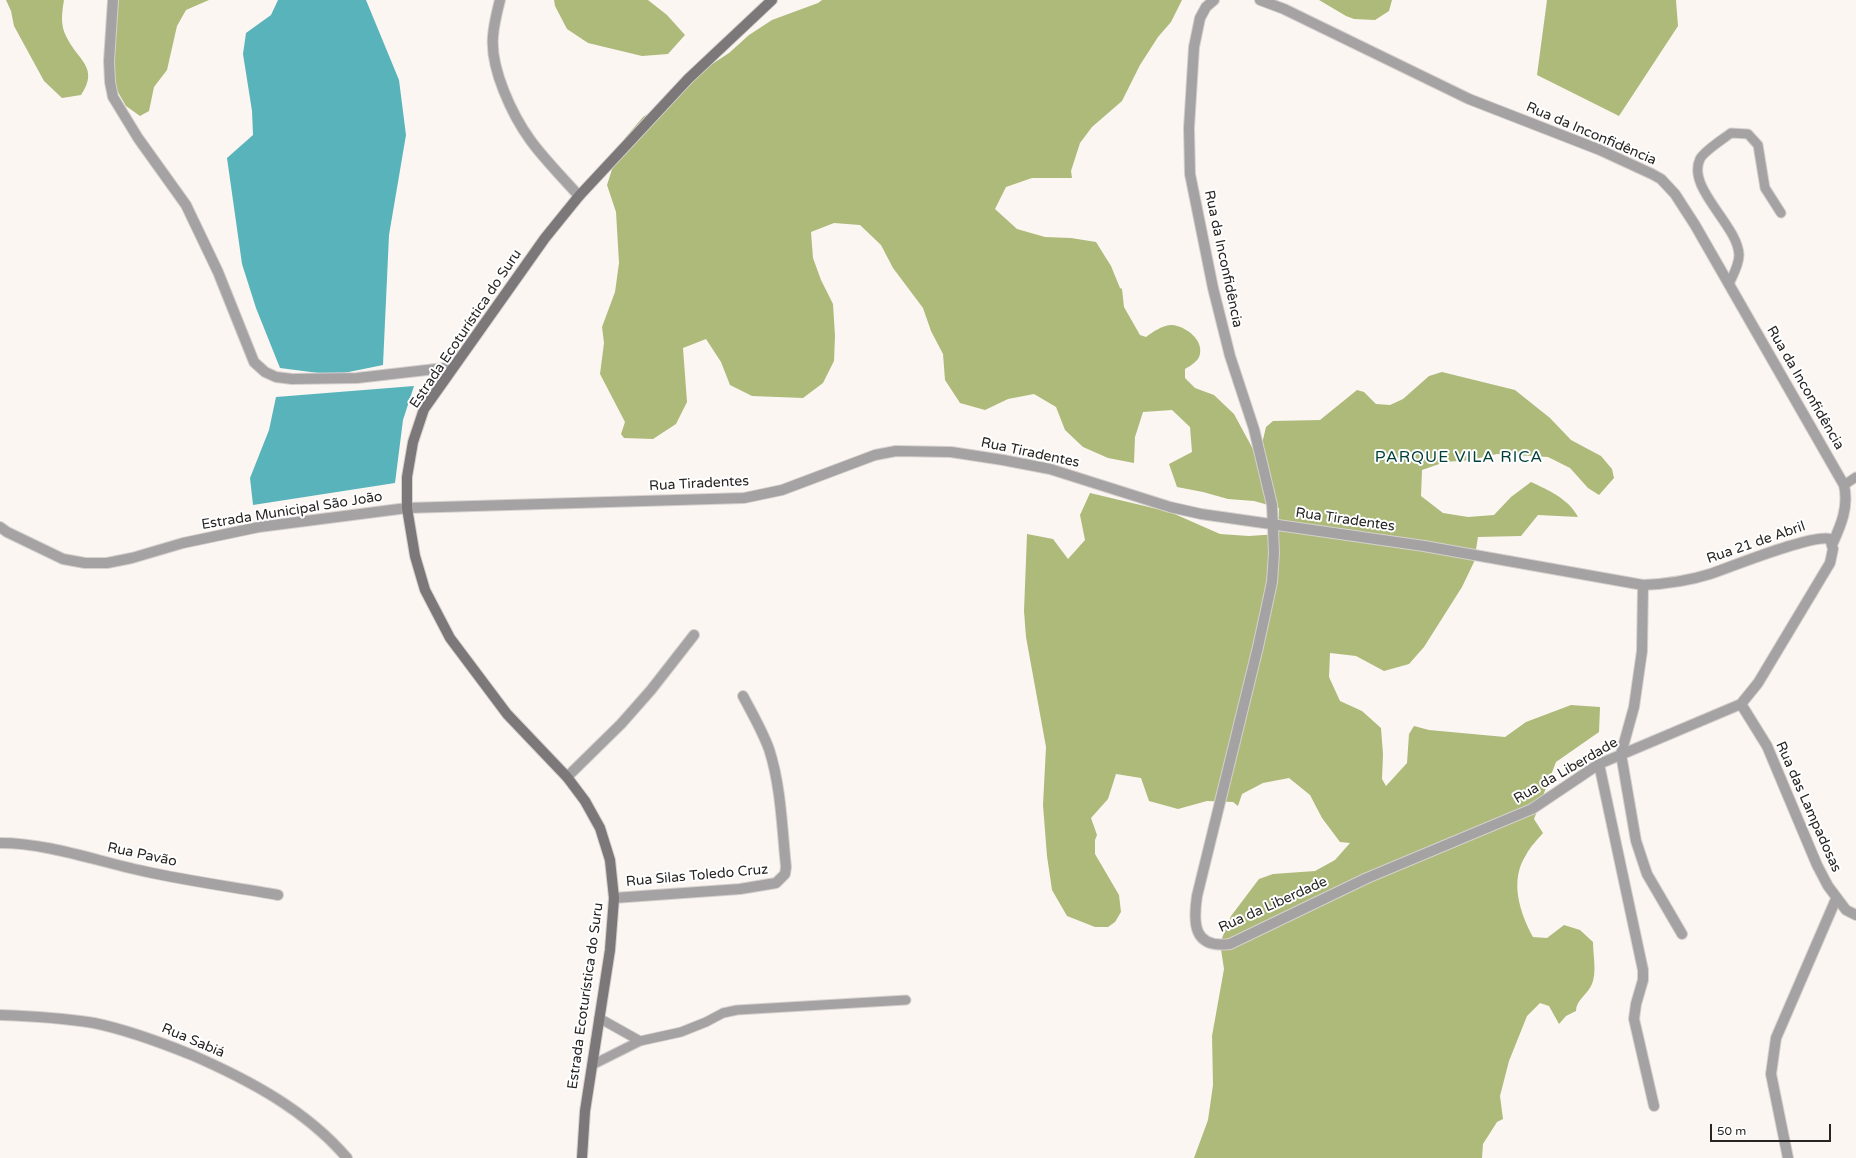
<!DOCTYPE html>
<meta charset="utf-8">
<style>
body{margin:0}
#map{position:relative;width:1856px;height:1158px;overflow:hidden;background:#fcf6f3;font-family:"Varela Round",sans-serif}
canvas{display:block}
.scale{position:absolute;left:1710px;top:1124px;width:121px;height:18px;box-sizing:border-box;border:2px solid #272524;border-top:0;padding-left:5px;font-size:12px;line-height:14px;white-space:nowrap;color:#272524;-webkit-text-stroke:3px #fff;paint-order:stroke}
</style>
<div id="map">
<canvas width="1856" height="1158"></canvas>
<div class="scale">50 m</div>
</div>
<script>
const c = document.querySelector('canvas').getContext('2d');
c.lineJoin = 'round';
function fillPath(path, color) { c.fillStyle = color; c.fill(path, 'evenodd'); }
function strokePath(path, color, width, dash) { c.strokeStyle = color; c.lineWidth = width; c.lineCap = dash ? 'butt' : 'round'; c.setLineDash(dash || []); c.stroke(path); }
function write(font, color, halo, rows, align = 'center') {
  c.font = font + ' "Varela Round",sans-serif'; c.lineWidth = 4; c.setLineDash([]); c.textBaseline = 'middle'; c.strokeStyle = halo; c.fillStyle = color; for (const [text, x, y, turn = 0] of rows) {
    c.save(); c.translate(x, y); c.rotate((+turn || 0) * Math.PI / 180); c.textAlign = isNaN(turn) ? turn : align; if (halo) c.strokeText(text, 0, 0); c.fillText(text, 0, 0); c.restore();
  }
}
const forest = new Path2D(`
 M 6,0 L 64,0 C 62,12 60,25 66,36 C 77,60 100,67 81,95 L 62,98 L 44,81 L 14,26 L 11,11 Z
 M 111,0 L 209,0 L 186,10 L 177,26 L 167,70 L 154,87 L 149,111 L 140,116 L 126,106 L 111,80 Z
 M 554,0 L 648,0 L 667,15 L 685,35 L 668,54 L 642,56 L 588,43 L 567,29 L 555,6 Z
 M 822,0 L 1182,0 L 1171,22 L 1158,37 L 1140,65 L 1122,101 L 1092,127 L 1080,143 L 1071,171 L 1072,178 L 1032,178 L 1006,187 L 995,209 L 1017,229 L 1045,237 L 1071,238 L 1096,242 L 1111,266 L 1120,288 L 1122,289 L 1124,307 L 1140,335 L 1146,337 C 1153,332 1162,325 1172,325 C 1185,326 1203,339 1200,354 C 1199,361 1190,366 1185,369 L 1185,378 L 1195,388 L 1214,395 L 1234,414 L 1254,451 L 1261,448 L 1266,427 L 1273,421 L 1320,420 L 1357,390 L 1364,392 L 1376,404 L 1390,405 L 1403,399 L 1429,376 L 1442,372 L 1515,390 L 1550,418 L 1571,440 L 1601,456 L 1612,469 L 1614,478 L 1599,495 L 1588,488 L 1570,468 L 1548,457 L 1497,454 L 1471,460 L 1445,462 L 1422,470 L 1421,496 L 1443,513 L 1468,517 L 1494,515 L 1511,497 L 1531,482 C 1548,490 1569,499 1578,517 L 1538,515 L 1521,536 L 1478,537 L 1474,562 L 1462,587 L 1424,647 L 1409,664 L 1384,671 L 1356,656 L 1330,653 L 1329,677 L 1340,701 L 1362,711 L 1381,728 L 1383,754 L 1382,779 L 1386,786 L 1407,763 L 1409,734 L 1414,726 L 1429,730 L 1505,737 L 1526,722 L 1571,705 L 1600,707 L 1599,732 L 1556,762 L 1534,819 L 1543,833 C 1537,840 1530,847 1526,855 C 1509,881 1520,913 1533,937 L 1547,938 L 1564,925 L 1580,930 L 1593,942 C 1593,956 1597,972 1592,984 C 1588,994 1576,1000 1576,1011 L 1566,1016 L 1559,1024 L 1549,1006 L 1540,1003 L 1527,1016 L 1509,1061 L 1500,1096 L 1503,1119 L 1497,1122 L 1483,1144 L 1482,1158 L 1194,1158 L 1208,1120 L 1213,1085 L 1212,1036 L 1224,969 L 1220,943 L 1231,916 L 1259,879 L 1273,874 L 1315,871 L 1335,860 L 1350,843 L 1340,842 L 1322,818 L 1310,795 L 1289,778 L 1263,783 L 1242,794 L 1238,806 L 1233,802 L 1207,801 L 1178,809 L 1149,801 L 1141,778 L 1116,774 L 1108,799 L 1091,818 L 1097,835 L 1095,840 L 1095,854 L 1119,895 L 1121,912 L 1115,922 L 1108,927 L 1095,927 L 1067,916 L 1052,890 L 1047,856 L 1043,805 L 1046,747 L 1026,637 L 1024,611 L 1027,534 L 1053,539 L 1068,559 L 1085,540 L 1080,515 L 1090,493 L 1170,512 L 1220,534 L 1249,536 L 1278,534 L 1279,508 L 1254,501 L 1228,499 L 1203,492 L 1177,487 L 1169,464 L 1192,452 L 1190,427 L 1172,410 L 1143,412 L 1135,437 L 1134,463 L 1108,458 L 1083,447 L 1065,430 L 1056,407 L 1034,394 L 1008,399 L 985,410 L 960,403 L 945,380 L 943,354 L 931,331 L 923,308 L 893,268 L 881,245 L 860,225 L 834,223 L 811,232 L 813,258 L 821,280 L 833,304 L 835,336 L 834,361 L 823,383 L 803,398 L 752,396 L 730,385 L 721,362 L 706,339 L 683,348 L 687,402 L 676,424 L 653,439 L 624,438 L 621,434 L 625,422 L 600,374 L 604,343 L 602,327 L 615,292 L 619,263 L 616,212 L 607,185 L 615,160 L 625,138 L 643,117 L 666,102 L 706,68 L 729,53 L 749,35 L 772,20 L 818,3 Z
 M 1319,0 L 1392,0 L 1389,11 L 1375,20 L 1354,19 L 1346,16 Z
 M 1547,0 L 1676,0 L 1678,26 L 1619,116 L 1537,75 Z`);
const water = new Path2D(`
 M 278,0 L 366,0 L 399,80 L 406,135 L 389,235 L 383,365 L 334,375 L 280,368 L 256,308 L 242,264 L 227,158 L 253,135 L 252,111 L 243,54 L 246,33 L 271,15 Z
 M 414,386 L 403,420 L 395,483 L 253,505 L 250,478 L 269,430 L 276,397 Z`);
const service = new Path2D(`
 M 1729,284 C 1733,275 1739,265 1739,255 C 1738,225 1686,188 1700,159 C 1704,151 1723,139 1731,133 L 1748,134 L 1758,145 L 1765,188 L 1781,213
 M 1844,485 L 1856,477
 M 599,1018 L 640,1041
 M 592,1065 L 640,1041 L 681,1032 L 706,1022 L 723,1013 L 737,1010 L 906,1000`);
const minor = new Path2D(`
 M 113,0 L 109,61 L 110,82 L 113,97 L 138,138 L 186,205 L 218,272 L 254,362 L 265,372 L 276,377 L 292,379 L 357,378 L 453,367
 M 500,0 C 497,12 494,23 493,36 C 490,68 512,115 531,141 C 545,160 563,178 579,196
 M 1260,0 L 1284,9 L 1469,99 L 1600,150 L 1652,174 L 1661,179 L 1675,194 L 1695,225 L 1844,485 C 1849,507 1841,525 1832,545
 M 0,527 L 7,532 L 63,559 L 85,563 L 107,563 L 132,558 L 183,543 L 259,527 L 407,508 L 744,498 L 782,490 L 875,455 L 896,451 L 951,452 L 1003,460 L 1050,469 L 1170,507 L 1201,514 L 1424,546 L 1643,585 C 1666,584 1688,581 1710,574 C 1731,567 1814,533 1830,539 L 1833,549 L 1830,563 L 1758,683 L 1741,704 L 1599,764 L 1532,809 L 1367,878 L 1230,944 C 1193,949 1193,923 1197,896 L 1258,647 L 1272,582 L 1274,553 L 1272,505 L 1254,429 L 1230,356 L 1213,288 L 1190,174 L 1189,128 L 1194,47 L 1200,18 L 1206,7 L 1214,0
 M 1643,585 L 1642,651 L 1634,707 L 1621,754 L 1636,841 L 1647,874 L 1682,934
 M 1741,704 L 1767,746 L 1817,865 L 1828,886 L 1846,910 L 1856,915
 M 1599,764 L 1643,970 L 1643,980 L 1636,1004 L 1634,1019 L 1654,1106
 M 567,777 L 621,724 L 651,690 L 694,635
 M 0,843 C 48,843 96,861 143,871 C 188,881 233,887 278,895
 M 614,898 L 740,889 L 776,883 L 785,874 L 786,867 C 782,828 781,786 769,749 C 762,730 752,713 743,696
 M 0,1015 C 31,1016 63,1018 94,1023 C 128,1030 160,1042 192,1055 C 249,1080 306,1110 347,1158
 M 1788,1158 L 1771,1074 L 1776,1038 L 1836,899`);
const secondary = new Path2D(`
 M 582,1158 L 585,1111 L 610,950 L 614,898 L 610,860 L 600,828 L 585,801 L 567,777 L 507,714 L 450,638 L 425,590 L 415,556 L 407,508 L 407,477 L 413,442 L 424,409 L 545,238 L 579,196 L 688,79 L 772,0`);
const streetNames = [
 ["Rua da Inconfidência",1591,134,23],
 ["Rua da Inconfidência",1223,259,78],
 ["Estrada Ecoturística do Suru",466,329,-56],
 ["Rua da Inconfidência",1805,388,60],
 ["Rua Tiradentes",1030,453,12],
 ["Rua Tiradentes",699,484,-3],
 ["Estrada Municipal São João",292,511,-9],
 ["Rua Tiradentes",1345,520,8],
 ["Rua 21 de Abril",1756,543,-19],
 ["Rua da Liberdade",1566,771,-30],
 ["Rua das Lampadosas",1808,807,66],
 ["Rua Pavão",142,855,12],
 ["Rua Silas Toledo Cruz",697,876,-5],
 ["Rua da Liberdade",1273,905,-24],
 ["Estrada Ecoturística do Suru",586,996,-82],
 ["Rua Sabiá",193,1041,23]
];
const quarterNames = [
 ["PARQUE VILA RICA",1459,458]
];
fillPath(forest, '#aeba79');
fillPath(water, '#58b4ba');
strokePath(service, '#d6d0ce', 11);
strokePath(minor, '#d6d0ce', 12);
strokePath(secondary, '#d6d0ce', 12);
strokePath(service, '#a4a2a3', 9);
strokePath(minor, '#a4a2a3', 10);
strokePath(secondary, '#7c787a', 10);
write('14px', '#272524', '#fff', streetNames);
c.letterSpacing = '1px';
write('16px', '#003f36', '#fff', quarterNames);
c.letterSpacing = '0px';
</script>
